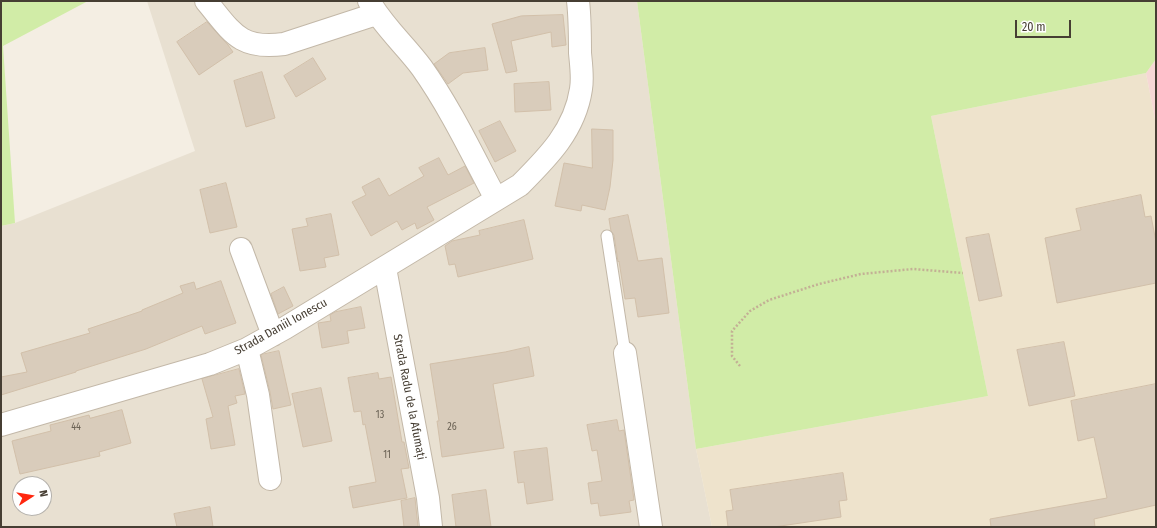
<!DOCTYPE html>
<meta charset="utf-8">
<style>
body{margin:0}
#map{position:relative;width:1157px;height:528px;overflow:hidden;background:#f4eee3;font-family:"Fira Sans Condensed",sans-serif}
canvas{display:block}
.frame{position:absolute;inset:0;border:2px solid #463e33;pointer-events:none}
.north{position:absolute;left:12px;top:476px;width:40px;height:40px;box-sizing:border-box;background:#fff;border:1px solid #b5b2ad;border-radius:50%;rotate:78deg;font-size:11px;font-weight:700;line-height:16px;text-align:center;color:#463e33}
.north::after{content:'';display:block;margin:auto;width:14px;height:18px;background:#ff270f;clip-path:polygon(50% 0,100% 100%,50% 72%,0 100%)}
.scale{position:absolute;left:1015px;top:20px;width:56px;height:18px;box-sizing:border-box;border:2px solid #463e33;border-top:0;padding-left:5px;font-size:12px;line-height:14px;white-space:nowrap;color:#463e33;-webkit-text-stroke:3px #fff;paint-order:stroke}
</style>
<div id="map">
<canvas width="1157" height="528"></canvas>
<div class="frame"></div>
<div class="north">N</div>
<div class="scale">20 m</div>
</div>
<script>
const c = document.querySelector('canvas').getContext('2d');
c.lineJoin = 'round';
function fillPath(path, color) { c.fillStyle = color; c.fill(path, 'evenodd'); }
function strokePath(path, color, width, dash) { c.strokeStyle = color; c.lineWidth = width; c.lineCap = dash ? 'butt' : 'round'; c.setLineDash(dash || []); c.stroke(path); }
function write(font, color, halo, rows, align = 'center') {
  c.font = font + ' "Fira Sans Condensed",sans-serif'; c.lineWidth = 3; c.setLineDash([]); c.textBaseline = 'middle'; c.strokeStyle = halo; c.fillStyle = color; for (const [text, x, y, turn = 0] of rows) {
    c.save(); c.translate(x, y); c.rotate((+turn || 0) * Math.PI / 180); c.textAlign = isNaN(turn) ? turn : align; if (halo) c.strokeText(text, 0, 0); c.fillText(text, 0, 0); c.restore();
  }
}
const residential = new Path2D(`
 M 147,1 L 637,1 L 696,449 L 712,527 L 1,527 L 1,226 L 15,223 L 195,151 ZM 20,484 L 44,484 L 44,508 L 20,508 Z`);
const education = new Path2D(`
 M 1146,73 L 1156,124 L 1156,527 L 712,527 L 696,449 L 988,396 L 931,116 Z`);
const medical = new Path2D(`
 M 1156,59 L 1156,124 L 1146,73 Z`);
const green = new Path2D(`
 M 1,1 L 88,1 L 3,46 L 15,223 L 1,226 Z
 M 637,1 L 1156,1 L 1156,59 L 1146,73 L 931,116 L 988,396 L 696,449 Z`);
const building = new Path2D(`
 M 563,15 L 566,45 L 552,47 L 551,32 L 511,41 L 517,71 L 506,73 L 492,24 L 521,16 Z
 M 207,22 L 228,45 L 233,52 L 199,75 L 177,42 Z
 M 485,48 L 488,70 L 463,73 L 448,84 L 434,64 L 449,53 Z
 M 313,58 L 326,79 L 296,97 L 284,76 Z
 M 262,72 L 275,118 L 246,127 L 234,81 Z
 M 549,82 L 551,110 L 515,112 L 514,84 Z
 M 500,121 L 516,151 L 495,162 L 479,131 Z
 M 592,129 L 613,130 L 613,160 L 610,187 L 605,210 L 582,205 L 581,211 L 555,206 L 564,163 L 592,168 Z
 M 439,158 L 448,175 L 465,166 L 474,183 L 427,207 L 434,220 L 417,229 L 415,223 L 402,230 L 397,221 L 371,236 L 352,202 L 366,195 L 362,187 L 379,178 L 389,196 L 424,176 L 419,168 Z
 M 226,183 L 237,227 L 210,233 L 200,190 Z
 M 1141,195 L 1145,217 L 1151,216 L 1156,242 L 1156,283 L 1057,303 L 1045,238 L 1081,230 L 1076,209 Z
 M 331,214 L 339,255 L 324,258 L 326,267 L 300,271 L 292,229 L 308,226 L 306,219 Z
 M 628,215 L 638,261 L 662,258 L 669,313 L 638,317 L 635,298 L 625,299 L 619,261 L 618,262 L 614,235 L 611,231 L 609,219 Z
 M 524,220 L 533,259 L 458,277 L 455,264 L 449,265 L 445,246 L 452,241 L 480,235 L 479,231 Z
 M 989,234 L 1002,296 L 979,301 L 966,238 Z
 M 221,281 L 236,323 L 205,334 L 202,326 L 146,349 L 76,371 L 76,372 L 1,395 L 1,377 L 27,372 L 21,353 L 90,333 L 88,329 L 142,311 L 142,310 L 183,293 L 180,286 L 194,282 L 196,289 Z
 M 284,287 L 293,306 L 278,314 L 271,294 Z
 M 361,307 L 365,328 L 347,331 L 349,343 L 322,348 L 318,323 L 331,321 L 330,315 L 335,312 Z
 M 1064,342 L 1075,396 L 1029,406 L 1017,350 Z
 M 529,347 L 534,376 L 493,384 L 504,448 L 442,457 L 437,421 L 439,421 L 430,364 L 505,352 Z
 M 279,351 L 291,405 L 273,409 L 270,392 L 261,355 Z
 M 239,369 L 245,394 L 235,396 L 237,403 L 228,406 L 235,445 L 211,449 L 206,419 L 213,417 L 202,379 Z
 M 378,373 L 379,379 L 391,377 L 402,442 L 404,442 L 409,468 L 401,469 L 407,498 L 353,508 L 349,487 L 376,482 L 365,424 L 363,425 L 361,411 L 354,412 L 348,378 Z
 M 1156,384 L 1156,505 L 1094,519 L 1095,527 L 991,527 L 990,519 L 1107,498 L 1094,437 L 1078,441 L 1071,401 Z
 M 321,388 L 332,441 L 303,447 L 292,394 Z
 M 122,410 L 131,443 L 99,452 L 100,456 L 20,474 L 12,441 L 51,431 L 50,425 L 89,415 L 90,418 Z
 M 617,420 L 619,431 L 624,430 L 634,500 L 629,501 L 631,512 L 600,516 L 598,503 L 591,504 L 588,483 L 602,481 L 597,450 L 592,451 L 587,425 Z
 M 547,448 L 553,500 L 527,504 L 524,482 L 518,483 L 514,452 Z
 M 843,473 L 847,500 L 839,501 L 841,517 L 774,527 L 728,527 L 726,511 L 733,510 L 730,490 Z
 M 486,490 L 491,527 L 456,527 L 452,495 Z
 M 415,498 L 418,527 L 404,527 L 401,501 Z
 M 210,507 L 213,527 L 177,527 L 174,514 Z`);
const path = new Path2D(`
 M 740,366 L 732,356 L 732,331 L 750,311 L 769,300 L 819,284 L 861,274 L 913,269 L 963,273`);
const service = new Path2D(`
 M 607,236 L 625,353`);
const minor = new Path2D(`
 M 206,1 C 232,32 239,50 284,44 L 376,14
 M 369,1 C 383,26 405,45 422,68 C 451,109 473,156 496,199
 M 241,249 L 273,335
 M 385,268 L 428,498 L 431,527
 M 247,349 L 258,395 L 270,479
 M 625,353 L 651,527
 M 1,425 L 210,364 L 247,349 L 285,328 L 520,185 C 548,157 575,130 581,89 C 583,78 581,64 580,53 C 580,35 580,18 578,1`);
const numberNames = [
 ["13",380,415],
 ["44",76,427],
 ["26",452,427],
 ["11",387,455]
];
const streetNames = [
 ["Strada Daniil Ionescu",281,327,-29],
 ["Strada Radu de la Afumați",409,397,79]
];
fillPath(residential, '#e8e0d1');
fillPath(education, '#eee3cc');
fillPath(medical, '#f6d8d5');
fillPath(green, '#d1eca7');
fillPath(building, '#d9ccbb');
strokePath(building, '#d2c0aa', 1);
strokePath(service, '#c3b8a8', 13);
strokePath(minor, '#c3b8a8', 24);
strokePath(path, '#c3b095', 2.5, [2, 2]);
strokePath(service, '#fff', 11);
strokePath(minor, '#fff', 22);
write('10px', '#6b6255', null, numberNames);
write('12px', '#463e33', '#fff', streetNames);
</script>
